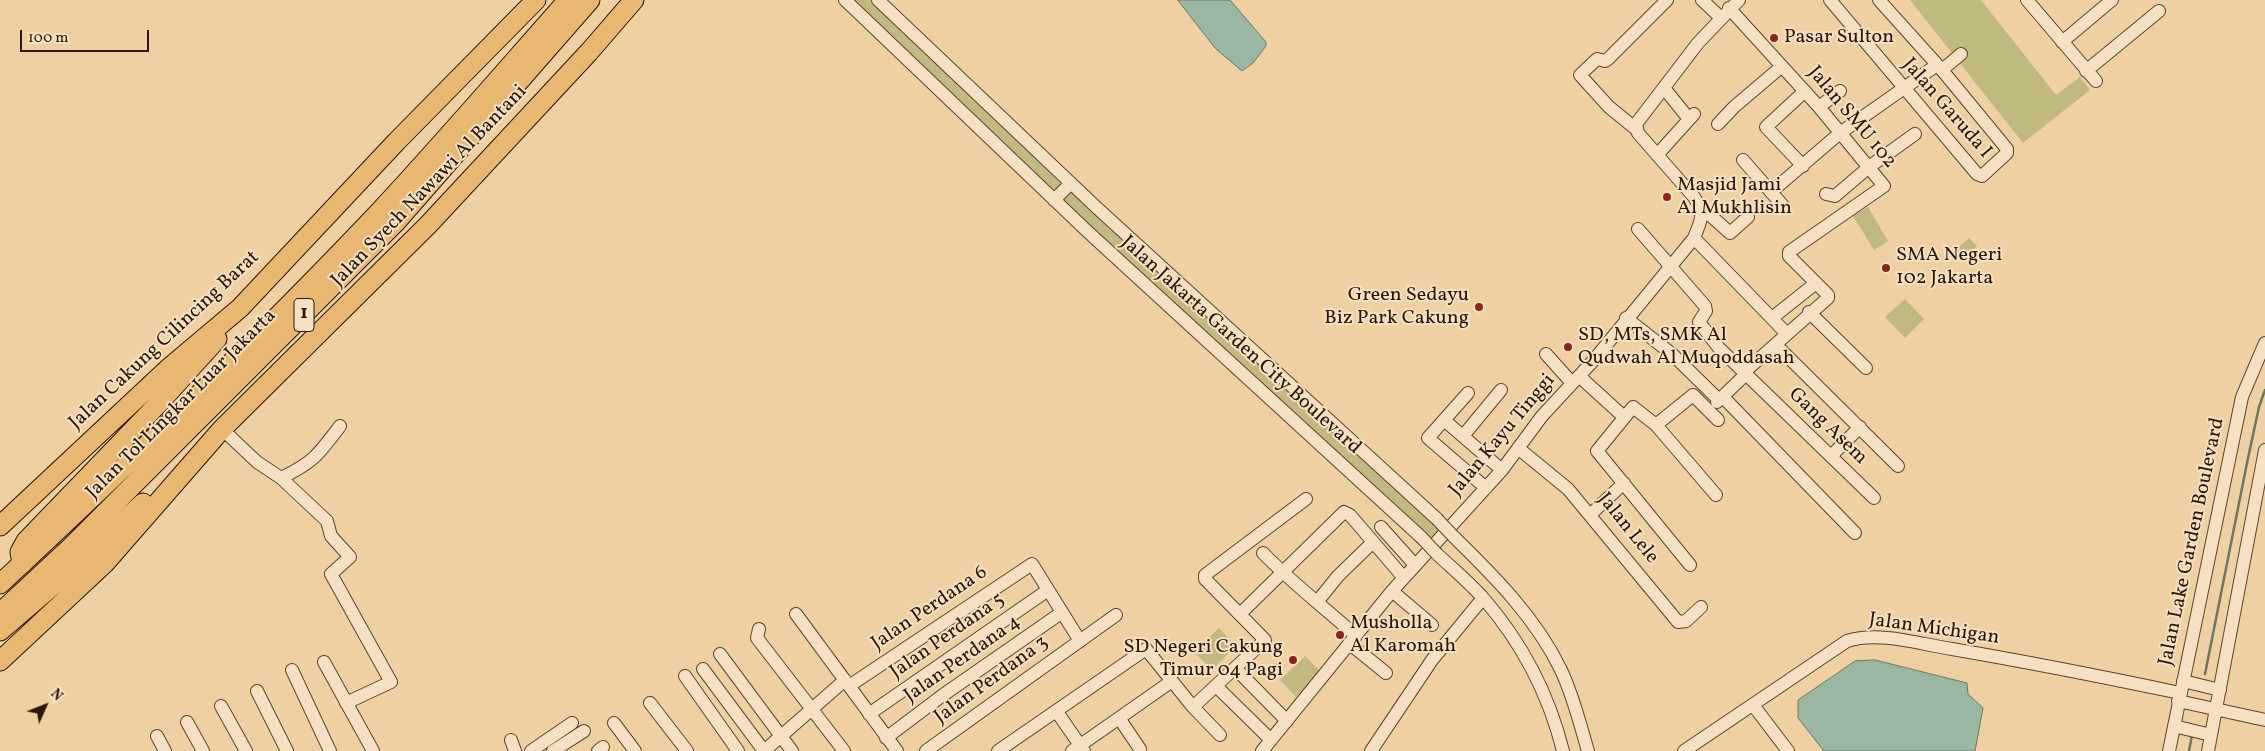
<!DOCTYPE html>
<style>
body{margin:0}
#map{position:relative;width:2265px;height:751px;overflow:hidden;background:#efd0a3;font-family:Vollkorn,serif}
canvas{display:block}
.north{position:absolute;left:20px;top:681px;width:50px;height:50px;-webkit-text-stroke:4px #f5e0c3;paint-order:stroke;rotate:46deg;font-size:14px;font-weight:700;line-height:20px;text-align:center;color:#2b1705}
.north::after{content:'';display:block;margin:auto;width:18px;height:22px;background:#2b1705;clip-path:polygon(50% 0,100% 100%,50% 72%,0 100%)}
.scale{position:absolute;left:20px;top:30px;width:129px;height:22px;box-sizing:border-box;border:2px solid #2b1705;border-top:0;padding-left:6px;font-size:15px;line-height:18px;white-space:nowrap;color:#2b1705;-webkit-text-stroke:4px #f5e0c3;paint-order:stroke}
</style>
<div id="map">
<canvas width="2265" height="751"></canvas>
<div class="north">N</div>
<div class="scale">100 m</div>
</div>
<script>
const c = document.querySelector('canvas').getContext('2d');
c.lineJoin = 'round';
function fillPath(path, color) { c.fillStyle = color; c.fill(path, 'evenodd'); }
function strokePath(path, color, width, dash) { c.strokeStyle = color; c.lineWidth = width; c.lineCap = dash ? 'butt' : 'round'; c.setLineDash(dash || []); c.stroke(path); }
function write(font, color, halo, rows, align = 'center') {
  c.font = font + ' Vollkorn,serif'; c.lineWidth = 4; c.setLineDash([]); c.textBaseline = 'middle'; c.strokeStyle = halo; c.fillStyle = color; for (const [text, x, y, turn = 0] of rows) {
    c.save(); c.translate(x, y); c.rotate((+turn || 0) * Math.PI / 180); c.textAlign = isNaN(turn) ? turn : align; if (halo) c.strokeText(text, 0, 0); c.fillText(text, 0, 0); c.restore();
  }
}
const green = new Path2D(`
 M 845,0 L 878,0 L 1445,528 L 1429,546 Z
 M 1910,0 L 1981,0 L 2056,95 L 2080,77 L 2090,90 L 2023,143 Z
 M 1868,207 L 1888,241 L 1874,250 L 1853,216 Z
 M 1969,238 L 1977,246 L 1961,261 L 1953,252 Z
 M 1905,299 L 1924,319 L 1905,338 L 1885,317 Z
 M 1219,628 L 1236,646 L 1212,670 L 1194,652 Z
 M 1305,656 L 1321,672 L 1296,697 L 1280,680 Z`);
const water = new Path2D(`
 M 1178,0 L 1230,0 L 1266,42 L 1266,46 L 1253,63 L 1242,71 L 1216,49 Z
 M 1875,660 L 1967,683 L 1968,694 L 1983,708 L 1975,751 L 1824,751 L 1798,718 L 1798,700 L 1855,661 Z`);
const stream = new Path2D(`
 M 2205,674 L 2247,463 L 2259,407 L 2265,390
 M 2189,751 L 2192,735`);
const minor = new Path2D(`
 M 845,0 L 1088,232 L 1421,537
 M 878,0 L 1095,206 L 1437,519
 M 1702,0 L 1720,17
 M 1830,0 L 1977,174 L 1982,176 L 2007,153 L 2007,149 L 1942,70 L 1879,0
 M 2027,0 L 2096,81
 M 1729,8 L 1819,107 L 1884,186 L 1789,252 L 1789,256 L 1828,295 L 1828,298 L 1743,373
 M 2062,42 L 2112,0
 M 1942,70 L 1961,54
 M 2086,71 L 2159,11
 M 1664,88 L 1689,119
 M 1819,107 L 1840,91
 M 1718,124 L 1734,107 L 1781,67
 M 1636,129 L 1609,107 L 1580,75 L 1597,59 L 1605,61 L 1608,59 L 1667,0
 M 1657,155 L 1694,114
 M 1743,160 L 1785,208
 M 1803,166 L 1766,127 L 1805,91
 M 1771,192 L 1840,133 L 1937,65
 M 1826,194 L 1835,196 L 1869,167 L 1915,134
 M 1054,200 L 1071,183
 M 1701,207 L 1730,233 L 1748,217
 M 1638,229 L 1705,306 L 1706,311 L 1699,322 L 1719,348 L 1874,498
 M 1694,238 L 1787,334
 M 1809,312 L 1866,368
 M 1626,318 L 1672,354 L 1719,400
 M 1772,318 L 1816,283
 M 1776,345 L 1898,466
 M 1546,354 L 1572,383
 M 1579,376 L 1624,417
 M 1468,393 L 1428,438 L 1486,488
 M 1723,397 L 1855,533
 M 1717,402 L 1745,375
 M 1444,420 L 1502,470
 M 1656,425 L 1716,495
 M 222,429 L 257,462 L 281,478 L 327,521 L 331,536 L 350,557 L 331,574 L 391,682 L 346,703
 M 1463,436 L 1501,390
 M 1518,448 L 1568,489 L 1678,622 L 1686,621 L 1701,607
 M 1831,456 L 1860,427
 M 281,478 C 314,462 318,455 340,426
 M 1591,514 L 1624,483
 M 1381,527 L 1415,565
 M 1453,536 C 1494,576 1536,618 1561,670 C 1573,695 1580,724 1588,751
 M 1263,553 C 1292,583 1325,608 1356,636
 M 1437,554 C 1453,569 1470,583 1484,599 C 1522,643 1549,695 1563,751
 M 1690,565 L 1597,451 L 1633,407 L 1656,425 L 1693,395 L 1718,420
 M 1392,591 L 1432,625
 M 1317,602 L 1338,576 L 1372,543
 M 796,614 L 897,751
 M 1240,614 L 1344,512 L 1350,515 L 1404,578
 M 759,629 L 757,638 L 844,751
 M 1349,643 L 1386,673
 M 720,654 L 792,751
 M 324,662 L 373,751
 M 1235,668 L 1287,721
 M 703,669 L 764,751 L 845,680
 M 292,670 L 330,751
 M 685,676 L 738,751
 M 2183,681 L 2220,690
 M 849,686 L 1032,564 L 1080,641
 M 1216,686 L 1271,740
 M 257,691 L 287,751
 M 2178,701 L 2265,720
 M 650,703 L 687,751
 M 1753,705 L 1788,751
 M 221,706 L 246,751
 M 1193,707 L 1220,735
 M 1057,712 L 1084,751
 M 869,714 L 1048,590
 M 1119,718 L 1140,749
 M 187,722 L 203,751
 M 614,723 L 635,751
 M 2174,726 L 2211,735
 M 157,736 L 165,751
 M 886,738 L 943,695 L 1061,613
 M 511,740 L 515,751
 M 531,751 L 572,723
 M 553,751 L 584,731
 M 598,751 L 603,747
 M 926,751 L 1116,615
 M 998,751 L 1146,649 L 1193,707 L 1265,640 L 1205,579 L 1205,575 L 1306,499
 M 1072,751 L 1172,681
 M 1262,751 L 1392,591 L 1502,470 L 1542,416 L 1593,361 L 1694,238 C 1701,220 1706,214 1694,197 L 1638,133 L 1636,124 L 1698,43 L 1739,0
 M 1371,751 L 1432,660 L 1483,598
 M 1684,751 L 1847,641 C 1880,631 1919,644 1952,649 C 2028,662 2104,677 2180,693
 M 2169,751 L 2242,397 L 2265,343
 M 2208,751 L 2265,450`);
const highway = new Path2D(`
 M 0,526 L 170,367 L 240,308 L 397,141 L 536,0
 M 22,564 L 20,552 L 26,541 L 159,403 L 217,339
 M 0,584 C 130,463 258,340 380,211 C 444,142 506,70 568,0
 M 0,613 L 71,547 L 396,222 L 590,0
 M 0,631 L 58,581 L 143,503
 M 0,661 L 105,563 L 222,429 L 428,225 L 589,52 L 634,0`);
const minorBridge = new Path2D(`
 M 1437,519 L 1453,536
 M 1421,537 L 1437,554`);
const markers = [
 [1774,38,5,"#8f2418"],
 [1667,197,5,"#8f2418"],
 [1886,268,5,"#8f2418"],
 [1479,307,5,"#8f2418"],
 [1568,347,5,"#8f2418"],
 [1340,635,5,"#8f2418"],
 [1293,660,5,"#8f2418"]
];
const shields = [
 [304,315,20]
];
const shieldNames = [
 ["1",304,315]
];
const poiNames = [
 ["Pasar Sulton",1784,38],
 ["Masjid Jami",1677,186],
 ["Al Mukhlisin",1677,209],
 ["SMA Negeri",1896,256],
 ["102 Jakarta",1896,279],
 ["Green Sedayu",1469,296,"right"],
 ["Biz Park Cakung",1469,319,"right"],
 ["SD, MTs, SMK Al",1578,336],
 ["Qudwah Al Muqoddasah",1578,359],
 ["Musholla",1350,624],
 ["Al Karomah",1350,647],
 ["SD Negeri Cakung",1283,648,"right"],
 ["Timur 04 Pagi",1283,671,"right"]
];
const streetNames = [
 ["Jalan Garuda I",1946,109,49],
 ["Jalan SMU 102",1851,118,50],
 ["Jalan Syech Nawawi Al Bantani",430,187,-46],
 ["Jalan Cakung Cilincing Barat",165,341,-43],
 ["Jalan Jakarta Garden City Boulevard",1240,346,42],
 ["Jalan Tol Lingkar Luar Jakarta",182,405,-45],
 ["Gang Asem",1827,427,44],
 ["Jalan Kayu Tinggi",1503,436,-50],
 ["Jalan Lele",1627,529,51],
 ["Jalan Lake Garden Boulevard",2193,542,-78],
 ["Jalan Perdana 6",930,609,-34],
 ["Jalan Michigan",1934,630,8],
 ["Jalan Perdana 5",948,637,-35],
 ["Jalan Perdana 4",963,660,-35],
 ["Jalan Perdana 3",992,681,-36]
];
fillPath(green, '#c0b980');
fillPath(water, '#9ab7a3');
strokePath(water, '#6e7764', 1);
strokePath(stream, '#6e7764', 2.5);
strokePath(minor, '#5c452c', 14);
strokePath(highway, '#2b1705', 21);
strokePath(minor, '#f5e0c3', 12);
strokePath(highway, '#e8b872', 19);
strokePath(minorBridge, '#5c452c', 14, []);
strokePath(minorBridge, '#f5e0c3', 12);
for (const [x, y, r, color] of markers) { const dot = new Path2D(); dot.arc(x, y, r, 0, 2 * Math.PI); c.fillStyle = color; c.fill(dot); strokePath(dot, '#f5e0c3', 2); }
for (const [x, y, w] of shields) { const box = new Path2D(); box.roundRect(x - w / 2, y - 16.5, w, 33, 4); c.fillStyle = '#f5e0c3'; c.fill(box); strokePath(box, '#2b1705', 1); }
write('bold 19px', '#2b1705', null, shieldNames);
write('20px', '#2b1705', '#f5e0c3', poiNames, 'left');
write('20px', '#2b1705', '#f5e0c3', streetNames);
</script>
